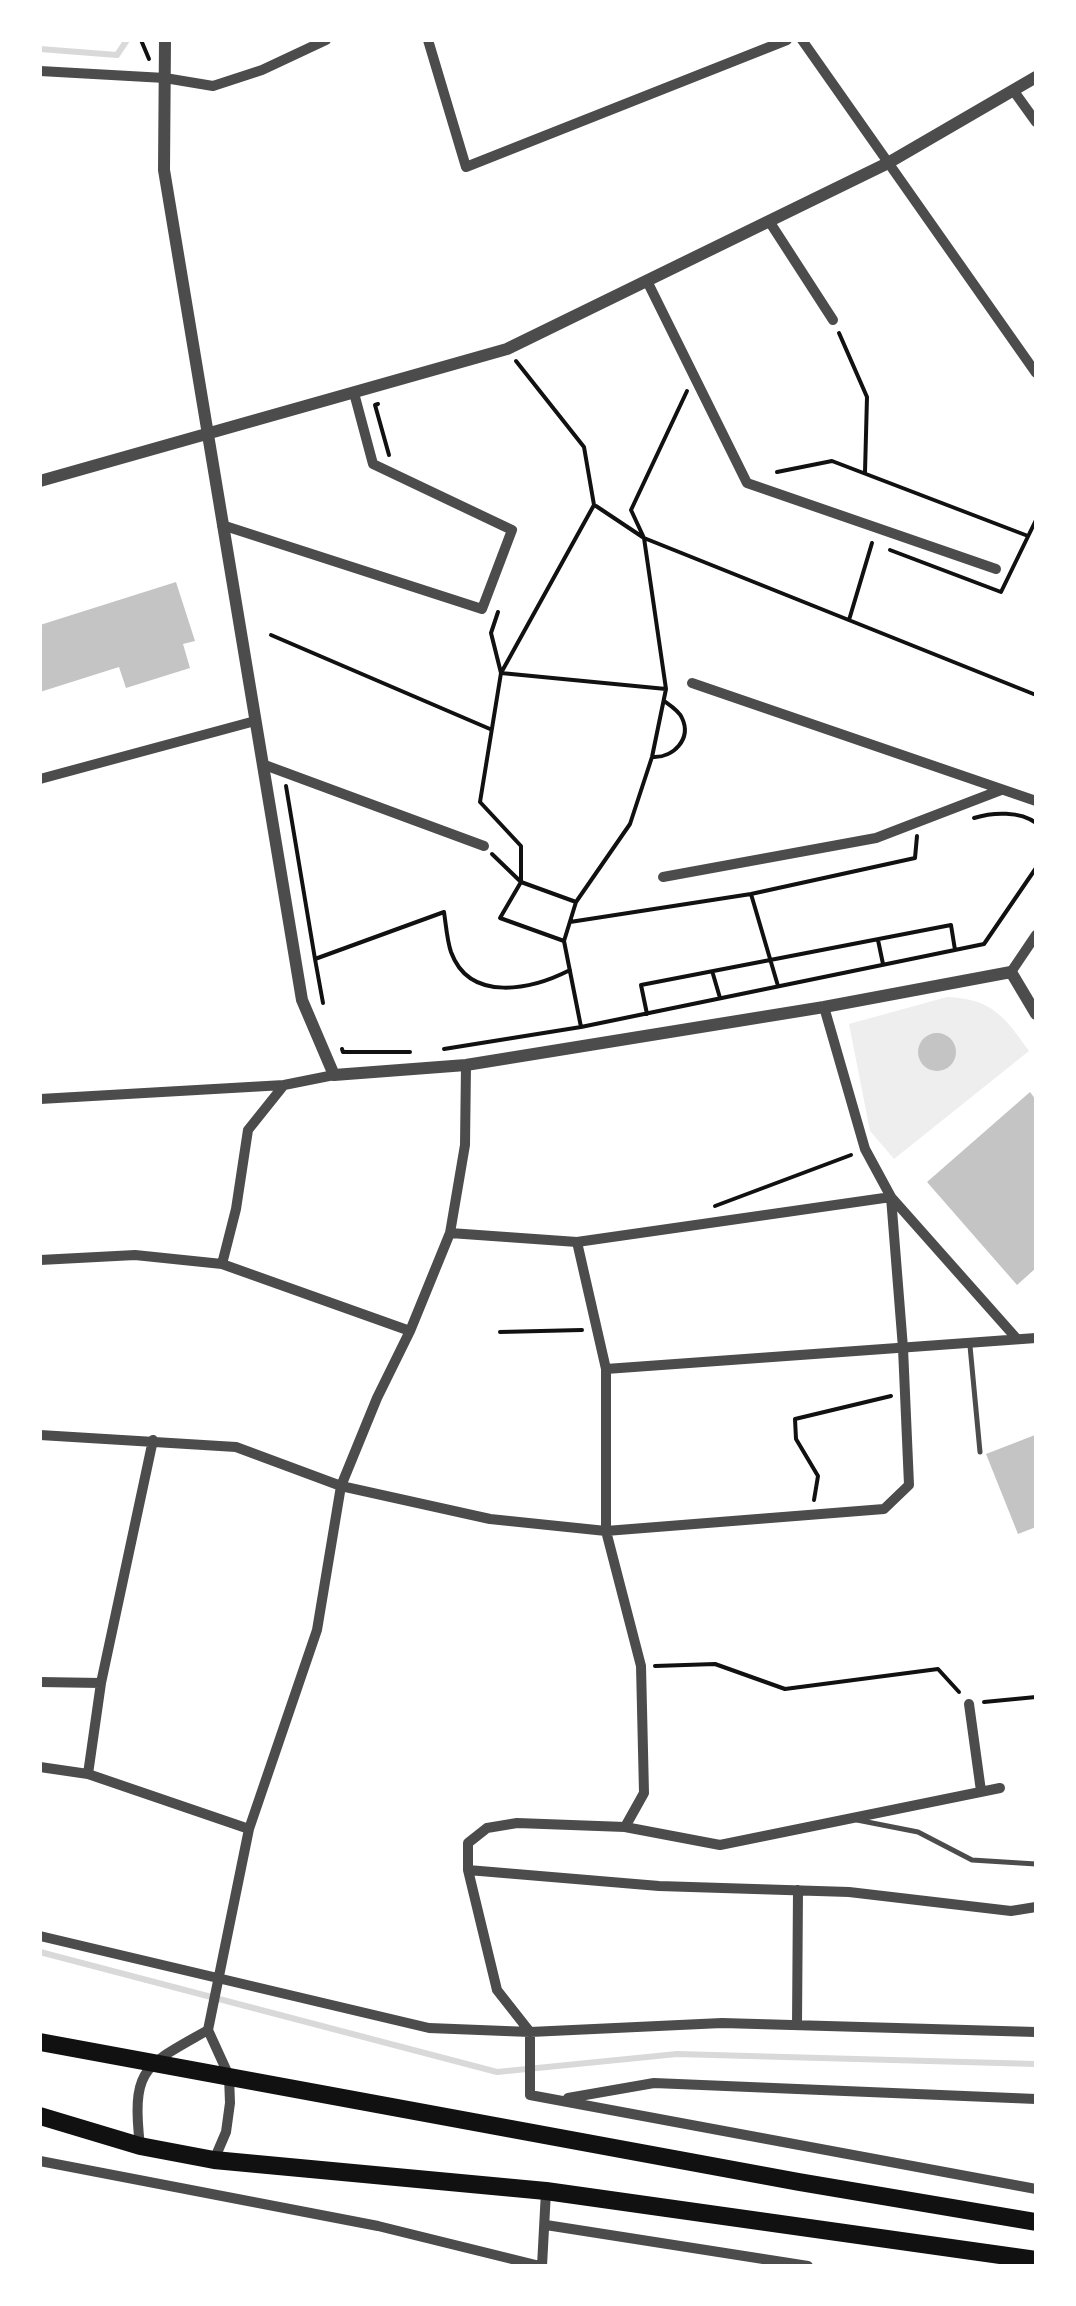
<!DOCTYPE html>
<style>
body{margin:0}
#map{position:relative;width:1076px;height:2306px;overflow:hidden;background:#fff;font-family:Arial,sans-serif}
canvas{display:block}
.frame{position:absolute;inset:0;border:42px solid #fff;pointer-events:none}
</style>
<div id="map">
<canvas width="1076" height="2306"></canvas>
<div class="frame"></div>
</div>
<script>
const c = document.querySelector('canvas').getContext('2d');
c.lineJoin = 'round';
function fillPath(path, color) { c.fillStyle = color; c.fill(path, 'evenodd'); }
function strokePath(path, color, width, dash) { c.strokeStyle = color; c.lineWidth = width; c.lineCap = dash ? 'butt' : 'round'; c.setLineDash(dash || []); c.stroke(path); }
const green = new Path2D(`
 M 947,997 C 992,999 1004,1016 1029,1051 L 894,1159 L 870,1131 L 849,1024 Z`);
const stream = new Path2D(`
 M 40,49 L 117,55 L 127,40
 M 40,1952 L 497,2072 L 677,2054 L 1036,2064`);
const building = new Path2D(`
 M 176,582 L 195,641 L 183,644 L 190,668 L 126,688 L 119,667 L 40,692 L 40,625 Z
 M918 1052a19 19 0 1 1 38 0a19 19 0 1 1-38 0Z
 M 1030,1092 L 1036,1100 L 1036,1268 L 1017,1285 L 927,1182 Z
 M 1035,1435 L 1036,1527 L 1018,1534 L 986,1454 Z`);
const path = new Path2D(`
 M 141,40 L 149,59
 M 839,333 L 867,397 L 865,472
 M 378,404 L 375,405 L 389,455
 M 777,472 L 832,461 L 1028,536
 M 596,506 L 644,538 L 1036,695
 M 890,550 L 1001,592 L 1036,520
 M 498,612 L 491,633 L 501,673 L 666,689 L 652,757 L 630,824 L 576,902 L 521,882 L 521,846 L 480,802 L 501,673 L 594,505 L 584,447 L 516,361
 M 849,620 L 872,543
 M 271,635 L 490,729
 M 666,689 L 644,538 L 631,510 L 687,391
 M 653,757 C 673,758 692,739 682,718 C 679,711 671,706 664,701
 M 286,786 L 315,959 L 444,912 C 446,925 447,940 451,952 C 470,1004 533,989 570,970
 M 974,818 C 993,812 1020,811 1036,823
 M 492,854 L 521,882 L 500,918 L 564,941
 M 751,894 L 915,858 L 917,836
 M 576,902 L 564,941 L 581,1027 L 984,944 L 1036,868
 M 570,922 L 751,894 L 778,986
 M 878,940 L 883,964
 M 315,959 L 323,1003
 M 713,974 L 720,998
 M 647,1014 L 641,985 L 951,925 L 955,950
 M 342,1049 L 343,1052 L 410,1052
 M 444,1049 L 581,1027
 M 715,1206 L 851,1155
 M 500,1332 L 582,1330
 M 814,1500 L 818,1476 L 796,1439 L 795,1419 L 891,1396
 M 655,1666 L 715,1664 L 785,1689 L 938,1669 L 959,1692
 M 984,1702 L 1036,1697`);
const service = new Path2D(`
 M 970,1346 L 980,1452
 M 857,1820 L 918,1832 L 972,1860 L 1036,1864`);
const minor = new Path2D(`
 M 428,40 L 466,167 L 787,40
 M 802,40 L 1036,373
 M 40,71 L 165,78 L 213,86 L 262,70 L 326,40
 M 1013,90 L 1036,122
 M 769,221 L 833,320
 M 647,281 L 747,483 L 996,569
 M 222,525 L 482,609 L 512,530 L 373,464 L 354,393
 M 692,683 L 1036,801
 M 262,764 L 484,846
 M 40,779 L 255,721
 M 663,877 L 876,838 L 1001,790
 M 1011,972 L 1036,935
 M 824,1007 L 865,1149 L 891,1197 L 1017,1339
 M 40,1099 L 284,1085
 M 450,1233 L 577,1242 L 606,1369 L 606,1531 L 641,1666 L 644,1793 L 625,1827
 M 40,1260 L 135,1255 L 222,1264 L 410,1331
 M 222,1264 L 236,1209 L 248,1130 L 284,1085 L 334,1075
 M 606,1369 L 1036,1338
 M 40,1435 L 236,1447 L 341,1486 L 490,1519 L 606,1531 L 884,1509 L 909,1485 L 903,1348 L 891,1197 L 577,1242
 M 40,1682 L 101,1683
 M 969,1704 L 981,1791
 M 40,1767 L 88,1774 L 249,1829
 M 88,1774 L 101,1683 L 153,1440
 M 1000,1788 L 720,1845 L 625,1827 L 517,1823 L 487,1828 L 468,1843 L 468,1870 L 497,1990 L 530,2032 L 530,2095 L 1036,2189
 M 468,1870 L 659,1886 L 849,1892 L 1011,1911 L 1036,1907
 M 40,1936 L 429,2028 L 530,2032 L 722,2023 L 1036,2032
 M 797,2025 L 798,1890
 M 568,2098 L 654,2083 L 1036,2099
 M 140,2146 C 131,2067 145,2066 208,2030
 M 214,2160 L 226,2132 L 230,2103 L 229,2076 L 208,2030 L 249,1829 L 317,1630 L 341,1486 L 377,1398 L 410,1331 L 450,1233 L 465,1145 L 466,1065
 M 40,2161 L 378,2226 L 540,2266
 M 546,2225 L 808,2266
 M 542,2266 L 546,2191`);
const tertiary = new Path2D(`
 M 165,40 L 164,170 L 302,1000 L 334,1075 L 466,1065 L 824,1007 L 1011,972 L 1036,1014
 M 40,481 L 507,349 L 888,163 L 1036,77`);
const trunk = new Path2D(`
 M 40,2042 L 799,2182 L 1036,2222
 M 40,2116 L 140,2146 L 214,2160 L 546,2191 L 1036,2260`);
fillPath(green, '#eee');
strokePath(stream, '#d9d9d9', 6);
fillPath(building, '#c4c4c4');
strokePath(path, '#111', 4);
strokePath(service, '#4c4c4c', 5);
strokePath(minor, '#4c4c4c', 10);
strokePath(tertiary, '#4c4c4c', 12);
strokePath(trunk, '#111', 18);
</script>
